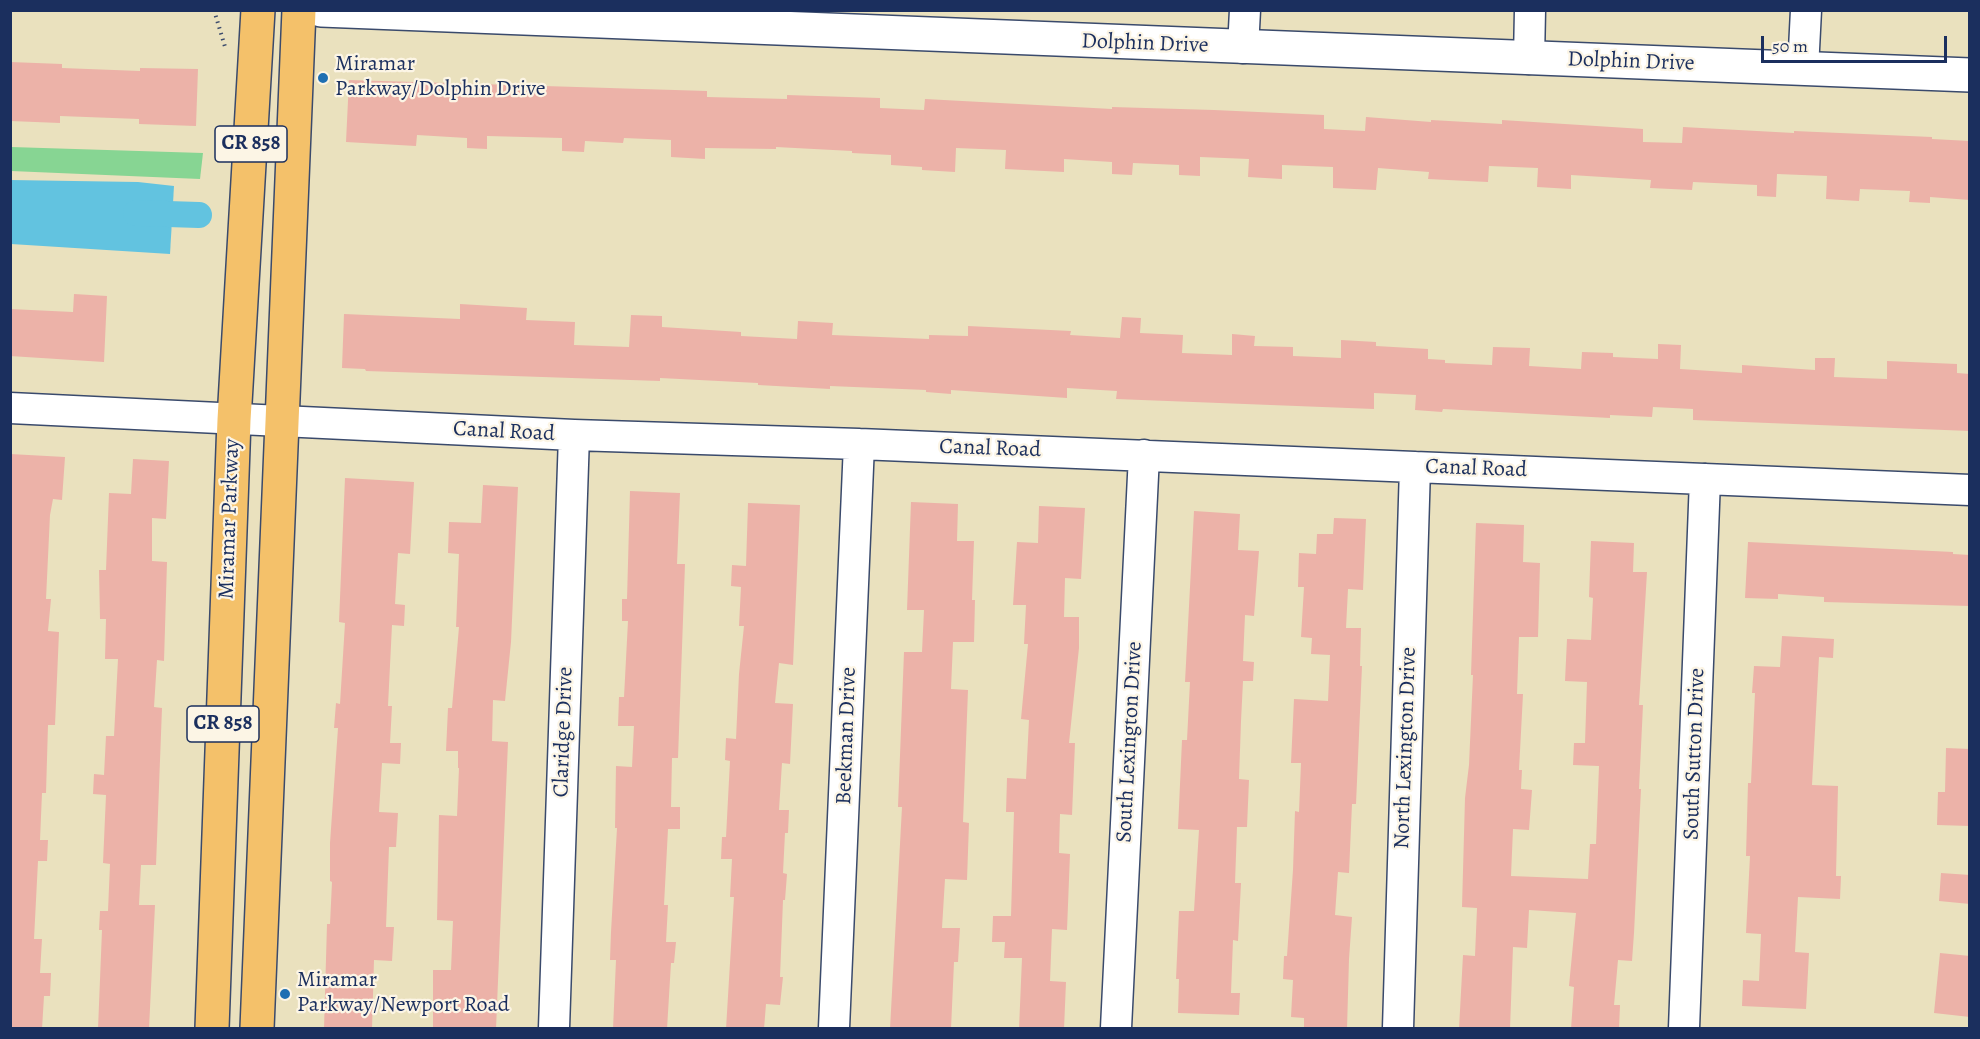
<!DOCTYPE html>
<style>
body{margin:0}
#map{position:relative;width:1980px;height:1039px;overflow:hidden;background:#eae1be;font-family:Alegreya,serif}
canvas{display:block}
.frame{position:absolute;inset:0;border:12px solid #1b2f5e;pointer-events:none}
.scale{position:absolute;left:1761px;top:36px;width:186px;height:27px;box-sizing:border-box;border:3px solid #1b2f5e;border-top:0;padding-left:8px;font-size:18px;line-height:21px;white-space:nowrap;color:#1b2f5e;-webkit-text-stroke:4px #fcf5e5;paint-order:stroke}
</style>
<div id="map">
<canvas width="1980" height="1039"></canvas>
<div class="frame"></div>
<div class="scale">50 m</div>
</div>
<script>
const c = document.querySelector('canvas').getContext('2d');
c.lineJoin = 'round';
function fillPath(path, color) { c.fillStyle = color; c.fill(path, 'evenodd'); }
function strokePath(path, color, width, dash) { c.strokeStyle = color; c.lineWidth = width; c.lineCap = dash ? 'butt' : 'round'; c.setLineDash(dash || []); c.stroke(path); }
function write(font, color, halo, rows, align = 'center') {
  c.font = font + ' Alegreya,serif'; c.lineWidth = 4.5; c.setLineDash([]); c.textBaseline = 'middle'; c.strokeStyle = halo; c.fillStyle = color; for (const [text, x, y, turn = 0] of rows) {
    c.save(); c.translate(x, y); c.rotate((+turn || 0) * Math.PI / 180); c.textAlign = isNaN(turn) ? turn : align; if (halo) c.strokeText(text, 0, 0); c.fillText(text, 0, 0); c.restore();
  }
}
const green = new Path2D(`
 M 11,147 L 203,153 L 200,179 L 11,171 Z`);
const water = new Path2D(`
 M 10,180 L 138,182 L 174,186 L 170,254 L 11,244 Z`);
const canal = new Path2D(`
 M 136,213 L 199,215`);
const building = new Path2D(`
 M 10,62 L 62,64 L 62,68 L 140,71 L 140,68 L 198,69 L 196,126 L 139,124 L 139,119 L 60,116 L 60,123 L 10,121 Z
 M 349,80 L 707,91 L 707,97 L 787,99 L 787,95 L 880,98 L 880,108 L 924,110 L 925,99 L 1112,109 L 1112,107 L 1214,110 L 1324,115 L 1324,129 L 1365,131 L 1366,117 L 1431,122 L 1431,120 L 1502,124 L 1502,120 L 1643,129 L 1643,142 L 1682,143 L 1683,127 L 1794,133 L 1794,131 L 1932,137 L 1932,139 L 1970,141 L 1970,200 L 1930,197 L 1930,203 L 1909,202 L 1910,191 L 1860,189 L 1859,201 L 1826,199 L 1827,176 L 1777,174 L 1776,197 L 1757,196 L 1757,185 L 1693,182 L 1692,190 L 1650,188 L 1651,180 L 1571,175 L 1571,189 L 1537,187 L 1538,168 L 1489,166 L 1488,182 L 1428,179 L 1429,172 L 1378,168 L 1376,190 L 1333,188 L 1333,167 L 1282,165 L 1282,179 L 1248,177 L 1249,159 L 1200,157 L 1200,176 L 1179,175 L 1179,165 L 1133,163 L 1132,175 L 1112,174 L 1112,162 L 1064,159 L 1064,172 L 1005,169 L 1006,150 L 956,148 L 955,172 L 922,170 L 922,167 L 891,165 L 891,155 L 852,153 L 852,151 L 776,147 L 776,149 L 705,148 L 705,159 L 671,157 L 671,140 L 624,138 L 623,143 L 585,141 L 584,152 L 562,151 L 562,138 L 487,136 L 487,149 L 467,148 L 467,138 L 417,135 L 416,146 L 346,142 Z
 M 74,294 L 107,296 L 104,362 L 10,356 L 10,309 L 73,312 Z
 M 460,304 L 527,308 L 526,320 L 575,322 L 574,345 L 629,347 L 631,315 L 662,316 L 662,327 L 741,332 L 741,336 L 797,339 L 798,321 L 833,323 L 832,335 L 929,339 L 929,335 L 968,336 L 968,326 L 1071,331 L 1070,335 L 1120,338 L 1122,317 L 1141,318 L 1140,333 L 1183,335 L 1182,353 L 1232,355 L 1232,334 L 1255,336 L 1254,346 L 1293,347 L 1293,356 L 1341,358 L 1341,340 L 1376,342 L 1376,346 L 1428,349 L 1428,359 L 1445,360 L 1445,363 L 1492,365 L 1493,347 L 1530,348 L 1529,366 L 1581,369 L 1582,352 L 1613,353 L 1613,357 L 1658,359 L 1658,344 L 1681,345 L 1680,369 L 1742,373 L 1742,365 L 1815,370 L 1815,358 L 1835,358 L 1834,377 L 1887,379 L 1887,361 L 1957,364 L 1957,373 L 1970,374 L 1970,431 L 1693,420 L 1693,409 L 1653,407 L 1652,417 L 1610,415 L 1610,418 L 1443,409 L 1442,412 L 1415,410 L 1416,395 L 1374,393 L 1374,409 L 1116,399 L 1117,391 L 1067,388 L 1067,398 L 951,390 L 951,394 L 926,392 L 926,390 L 830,386 L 830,389 L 758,385 L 758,383 L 660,378 L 660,381 L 366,371 L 365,369 L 342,368 L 344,314 L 460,319 Z
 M 10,454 L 65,457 L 62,500 L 53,499 L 50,515 L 46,599 L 51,599 L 48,631 L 59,632 L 55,725 L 48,725 L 46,793 L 42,793 L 40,840 L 48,840 L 47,861 L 38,861 L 34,939 L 42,939 L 40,973 L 51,973 L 50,996 L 44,996 L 42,1029 L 10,1029 Z
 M 133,459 L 169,461 L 166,519 L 152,518 L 152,561 L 167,562 L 164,661 L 157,660 L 154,707 L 162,708 L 156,865 L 141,865 L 139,905 L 155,905 L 149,1029 L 98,1029 L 102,930 L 99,930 L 100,911 L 108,911 L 110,864 L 103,863 L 106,795 L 93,794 L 94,774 L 104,775 L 106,736 L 114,736 L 118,659 L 105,659 L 106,619 L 100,619 L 99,570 L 106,570 L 109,493 L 131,494 Z
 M 345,478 L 414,482 L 410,554 L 398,553 L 395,604 L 405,605 L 404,626 L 392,625 L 388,706 L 392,706 L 390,743 L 401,743 L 400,764 L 382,763 L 379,812 L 398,813 L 396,847 L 389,847 L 386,927 L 394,927 L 392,961 L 374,960 L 372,1029 L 324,1029 L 327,924 L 330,924 L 332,882 L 330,881 L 330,843 L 338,728 L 334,728 L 336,703 L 340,704 L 345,623 L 339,622 Z
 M 483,485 L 518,487 L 511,642 L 505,701 L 493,700 L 492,741 L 508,742 L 496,1029 L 433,1029 L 433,970 L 451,970 L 453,921 L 437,920 L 439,815 L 457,816 L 459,768 L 458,768 L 458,751 L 446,751 L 448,708 L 452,708 L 459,627 L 456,627 L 459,554 L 448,553 L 449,522 L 481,523 Z
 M 630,491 L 680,493 L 677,564 L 685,564 L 678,758 L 672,758 L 671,807 L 680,807 L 680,829 L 668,829 L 664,905 L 668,905 L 666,942 L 676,942 L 674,963 L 671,963 L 667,1029 L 613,1029 L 616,960 L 610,960 L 611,932 L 617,828 L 615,828 L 616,766 L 632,767 L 634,726 L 618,726 L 619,697 L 624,697 L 628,621 L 622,621 L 622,599 L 627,599 Z
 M 911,502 L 958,504 L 957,541 L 974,541 L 972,600 L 975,600 L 974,642 L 953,642 L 951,689 L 968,690 L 963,822 L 969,823 L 967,880 L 945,879 L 942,928 L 960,928 L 958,962 L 954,962 L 951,1029 L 890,1029 L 902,807 L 898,807 L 904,652 L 922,652 L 924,610 L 907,610 Z
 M 748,503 L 800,505 L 793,665 L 779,663 L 775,703 L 793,704 L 790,764 L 782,763 L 779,810 L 789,810 L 788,833 L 785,833 L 783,873 L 787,874 L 785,900 L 783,900 L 780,977 L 783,977 L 780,1005 L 766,1004 L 764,1029 L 726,1029 L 734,897 L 730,897 L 732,859 L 721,859 L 722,837 L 726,837 L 730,761 L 725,760 L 726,738 L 736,739 L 739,674 L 744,626 L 739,626 L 741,587 L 731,586 L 732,565 L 746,566 Z
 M 1039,506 L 1085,508 L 1081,579 L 1065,578 L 1064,617 L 1079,617 L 1079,648 L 1069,743 L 1075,743 L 1072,815 L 1060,814 L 1059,853 L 1070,854 L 1067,930 L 1052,929 L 1050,981 L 1066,982 L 1064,1029 L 1019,1029 L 1022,958 L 1004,958 L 1005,942 L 992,942 L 993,916 L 1011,916 L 1014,812 L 1006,812 L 1007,778 L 1026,779 L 1029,720 L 1021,719 L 1028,644 L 1024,644 L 1026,605 L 1013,605 L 1017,542 L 1038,543 Z
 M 1194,511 L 1240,514 L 1238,550 L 1259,551 L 1254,616 L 1245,615 L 1243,661 L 1254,662 L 1253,681 L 1243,681 L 1241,721 L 1239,779 L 1249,780 L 1247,827 L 1237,827 L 1235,883 L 1241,883 L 1238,941 L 1233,940 L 1231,993 L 1240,993 L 1239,1015 L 1178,1013 L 1179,979 L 1176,979 L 1179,911 L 1194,911 L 1199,830 L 1178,829 L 1182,740 L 1187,740 L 1190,682 L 1185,682 Z
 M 1334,518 L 1366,519 L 1363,590 L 1348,589 L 1346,628 L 1361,628 L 1360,666 L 1362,666 L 1356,804 L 1352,804 L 1349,873 L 1338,872 L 1335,915 L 1352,917 L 1349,959 L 1347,1029 L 1304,1029 L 1304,1018 L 1291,1017 L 1293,980 L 1283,979 L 1284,956 L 1287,956 L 1293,870 L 1295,811 L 1299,812 L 1301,763 L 1291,763 L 1294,699 L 1328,701 L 1330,655 L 1311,654 L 1312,638 L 1301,637 L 1304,587 L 1298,587 L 1299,553 L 1316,554 L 1317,534 L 1333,534 Z
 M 1476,523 L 1524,525 L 1523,562 L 1540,563 L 1538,637 L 1519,637 L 1517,694 L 1523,694 L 1519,770 L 1522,770 L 1521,789 L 1532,790 L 1529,830 L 1513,829 L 1511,876 L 1588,879 L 1590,844 L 1596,844 L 1599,766 L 1573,765 L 1574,743 L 1585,743 L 1587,682 L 1565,681 L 1567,639 L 1591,640 L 1593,598 L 1589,597 L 1591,541 L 1634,543 L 1633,572 L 1647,572 L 1639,705 L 1643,705 L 1639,789 L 1641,789 L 1634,933 L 1632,961 L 1618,960 L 1614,1005 L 1620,1005 L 1619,1029 L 1571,1029 L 1574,987 L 1569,986 L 1576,913 L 1529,910 L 1527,948 L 1513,947 L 1510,1029 L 1459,1029 L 1463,955 L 1475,956 L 1477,908 L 1462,907 L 1465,798 L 1469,765 L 1473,675 L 1471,675 Z
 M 1748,542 L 1953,552 L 1953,554 L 1970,555 L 1970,606 L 1824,602 L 1824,597 L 1778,594 L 1778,599 L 1745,598 Z
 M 1782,636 L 1834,639 L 1833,658 L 1819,657 L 1812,785 L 1838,786 L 1836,876 L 1841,876 L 1840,899 L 1798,897 L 1795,952 L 1809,953 L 1806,1009 L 1742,1006 L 1743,980 L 1759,981 L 1761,934 L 1746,933 L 1750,856 L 1746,856 L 1748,783 L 1751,783 L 1755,693 L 1752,693 L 1754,666 L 1780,667 Z
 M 1946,748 L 1970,749 L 1970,826 L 1937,825 L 1938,792 L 1945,792 Z
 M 1941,873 L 1970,875 L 1970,904 L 1939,901 Z
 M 1940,953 L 1970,956 L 1970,1017 L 1934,1013 Z`);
const path = new Path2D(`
 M 214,10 L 226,50`);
const minor = new Path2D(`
 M 1243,48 L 1245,10
 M 1529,59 L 1530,10
 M 1803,69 L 1806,10
 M 10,408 L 574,435 L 859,444 L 1970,490
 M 554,1028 L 574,435
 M 834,1028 L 859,444
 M 1116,1028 L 1144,455
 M 1398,1028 L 1415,467
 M 1684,1028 L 1705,479`);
const tertiary = new Path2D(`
 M 321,10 L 1970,75`);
const primary = new Path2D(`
 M 212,1028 L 234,420 L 258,10
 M 257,1028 L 299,10`);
const markers = [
 [323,78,6,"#1f6fb2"],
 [285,994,6,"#1f6fb2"]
];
const shields = [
 [251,144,72],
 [223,724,72]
];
const shieldNames = [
 ["CR 858",251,144],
 ["CR 858",223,724]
];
const streetNames = [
 ["Dolphin Drive",1145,44,2],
 ["Dolphin Drive",1631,62,2],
 ["Canal Road",504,432,3],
 ["Canal Road",990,449,2],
 ["Canal Road",1476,469,2],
 ["Miramar Parkway",230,519,-88],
 ["Claridge Drive",564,732,-88],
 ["Beekman Drive",847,736,-88],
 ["South Lexington Drive",1130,742,-87],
 ["North Lexington Drive",1406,748,-88],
 ["South Sutton Drive",1695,754,-88]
];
const poiNames = [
 ["Miramar",335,65],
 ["Parkway/Dolphin Drive",335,90],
 ["Miramar",297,981],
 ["Parkway/Newport Road",297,1006]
];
fillPath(green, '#87d593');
fillPath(water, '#62c3e0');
strokePath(canal, '#62c3e0', 26);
fillPath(building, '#ecb2a8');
strokePath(minor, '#3a4a6c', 33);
strokePath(tertiary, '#3a4a6c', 36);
strokePath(primary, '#3a4a6c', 36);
strokePath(path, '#3a4a6c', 4, [1.5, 4.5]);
strokePath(minor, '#fff', 30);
strokePath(tertiary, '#fff', 33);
strokePath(primary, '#f4c16a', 33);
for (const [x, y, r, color] of markers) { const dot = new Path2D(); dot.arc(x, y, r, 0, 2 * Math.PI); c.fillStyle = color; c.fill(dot); strokePath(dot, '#fcf5e5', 2); }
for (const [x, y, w] of shields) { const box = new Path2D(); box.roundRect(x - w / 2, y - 18, w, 36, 4.5); c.fillStyle = '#fcf5e5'; c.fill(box); strokePath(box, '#1b2f5e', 1.5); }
write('bold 21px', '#1b2f5e', null, shieldNames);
write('22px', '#1b2f5e', '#fcf5e5', streetNames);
write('22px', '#1b2f5e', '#fcf5e5', poiNames, 'left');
</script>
